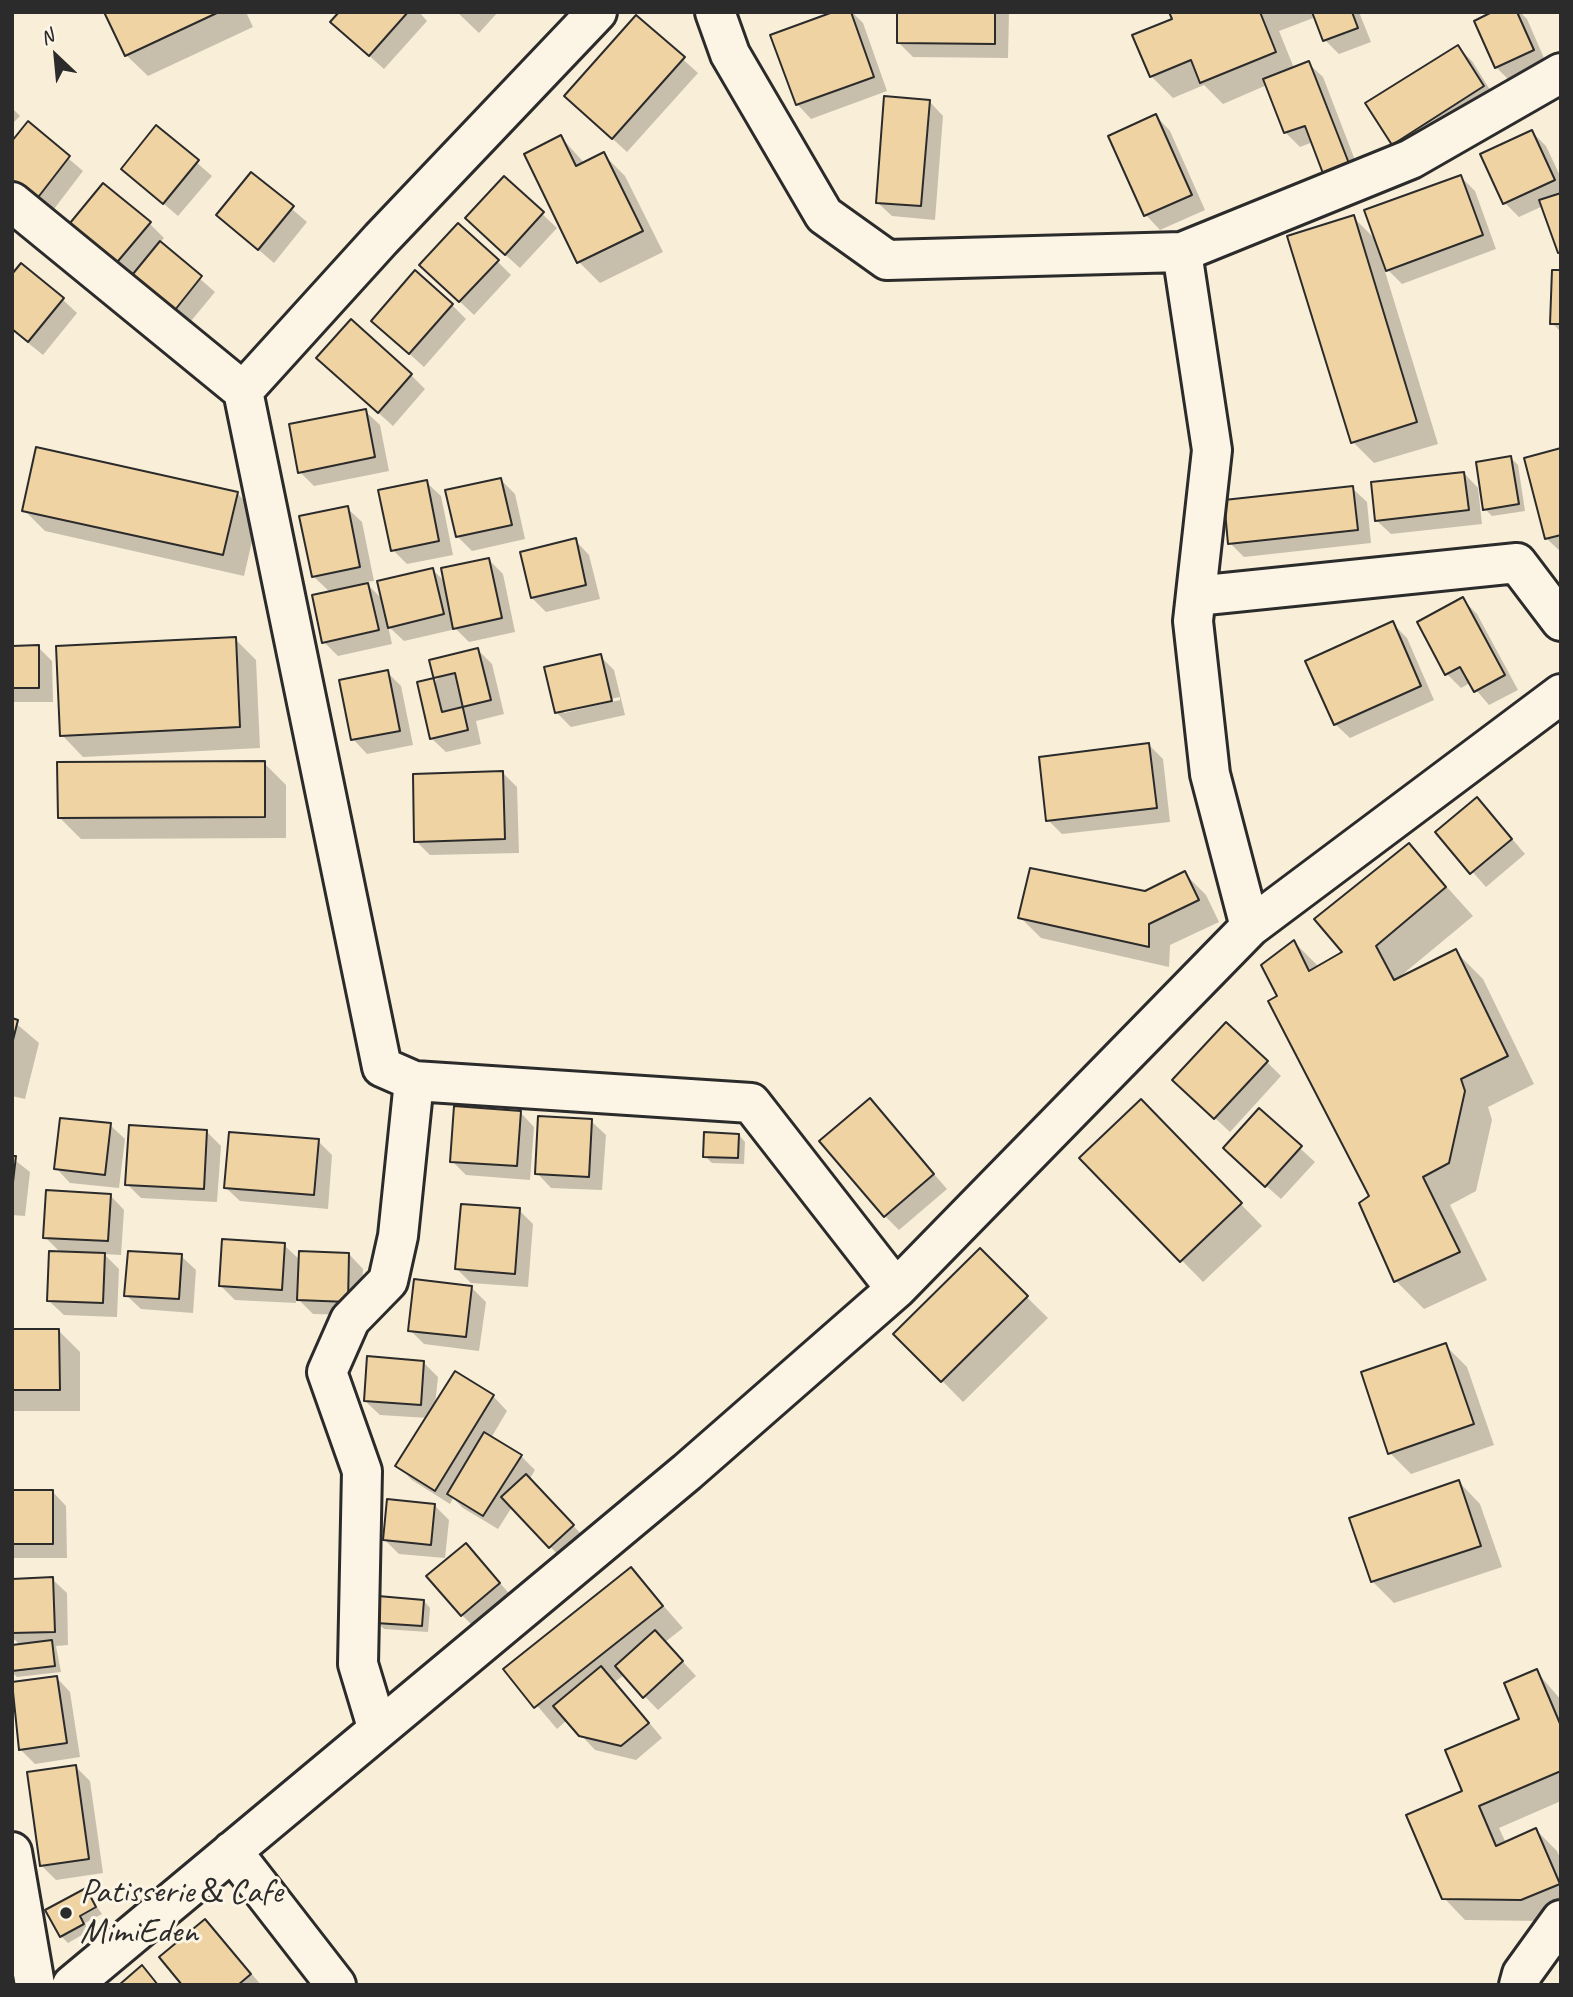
<!DOCTYPE html>
<meta charset="utf-8">
<style>
body{margin:0}
#map{position:relative;width:1573px;height:1997px;overflow:hidden;background:#f9eed8;font-family:Caveat,sans-serif}
canvas{display:block}
.frame{position:absolute;inset:0;border:14px solid #2b2b2b;pointer-events:none}
.north{position:absolute;left:21px;top:21px;width:70px;height:70px;-webkit-text-stroke:5px #fcf5e5;paint-order:stroke;rotate:334deg;font-size:19px;font-weight:700;line-height:28px;text-align:center;color:#2b2b2b}
.north::after{content:'';display:block;margin:auto;width:24px;height:32px;background:#2b2b2b;clip-path:polygon(50% 0,100% 100%,50% 72%,0 100%)}
</style>
<div id="map">
<canvas width="1573" height="1997"></canvas>
<div class="frame"></div>
<div class="north">N</div>
</div>
<script>
const c = document.querySelector('canvas').getContext('2d');
c.lineJoin = 'round';
function fillPath(path, color) { c.fillStyle = color; c.fill(path, 'evenodd'); }
function strokePath(path, color, width, dash) { c.strokeStyle = color; c.lineWidth = width; c.lineCap = dash ? 'butt' : 'round'; c.setLineDash(dash || []); c.stroke(path); }
function write(font, color, halo, rows, align = 'center') {
  c.font = font + ' Caveat,sans-serif'; c.lineWidth = 6; c.setLineDash([]); c.textBaseline = 'middle'; c.strokeStyle = halo; c.fillStyle = color; for (const [text, x, y, turn = 0] of rows) {
    c.save(); c.translate(x, y); c.rotate((+turn || 0) * Math.PI / 180); c.textAlign = isNaN(turn) ? turn : align; if (halo) c.strokeText(text, 0, 0); c.fillText(text, 0, 0); c.restore();
  }
}
const shadow = new Path2D(`
 M 106,12 L 246,12 L 253,27 L 148,76 L 126,55 Z
 M 342,12 L 419,12 L 427,21 L 384,69 L 347,36 Z
 M 457,12 L 498,12 L 479,33 Z
 M 838,12 L 852,12 L 863,23 L 887,91 L 811,119 L 797,104 Z
 M 899,12 L 1009,12 L 1008,58 L 913,57 L 899,43 Z
 M 1171,12 L 1359,12 L 1371,42 L 1339,54 L 1325,40 L 1316,17 L 1279,31 L 1294,68 L 1308,63 L 1323,77 L 1363,181 L 1313,142 L 1300,147 L 1285,132 L 1267,85 L 1223,104 L 1204,85 L 1173,98 L 1151,76 L 1174,20 Z
 M 1497,12 L 1520,12 L 1527,19 L 1547,65 L 1510,81 L 1496,67 Z
 M 636,17 L 698,73 L 627,152 L 581,110 Z
 M 1458,47 L 1472,61 L 1497,101 L 1407,158 L 1393,144 Z
 M 929,101 L 943,116 L 935,220 L 892,216 L 877,202 Z
 M 12,108 L 20,116 L 12,124 Z
 M 1156,116 L 1170,131 L 1205,210 L 1160,230 L 1146,215 L 1110,137 Z
 M 28,124 L 83,171 L 51,213 L 12,181 L 12,143 Z
 M 157,128 L 212,176 L 178,216 L 123,169 Z
 M 1532,132 L 1546,146 L 1561,178 L 1561,254 L 1543,206 L 1519,217 L 1505,203 Z
 M 561,137 L 585,164 L 603,154 L 625,176 L 663,252 L 600,283 L 579,262 Z
 M 251,174 L 307,222 L 274,263 L 218,215 Z
 M 1461,177 L 1475,191 L 1496,249 L 1402,284 L 1383,265 L 1438,444 L 1374,463 L 1353,442 L 1353,217 L 1377,241 Z
 M 504,178 L 557,228 L 520,268 L 481,233 Z
 M 103,185 L 150,224 L 164,238 L 159,243 L 215,292 L 182,332 L 63,234 Z
 M 497,261 L 511,275 L 474,315 L 436,279 Z
 M 1561,272 L 1561,332 L 1552,323 Z
 M 12,277 L 62,299 L 77,313 L 43,355 L 12,330 Z
 M 452,305 L 466,319 L 424,367 L 373,321 Z
 M 333,372 L 411,375 L 425,389 L 393,426 Z
 M 365,411 L 380,425 L 389,471 L 314,486 L 300,472 Z
 M 1561,450 L 1561,552 L 1547,539 L 1526,460 Z
 M 1511,458 L 1518,465 L 1525,511 L 1492,516 L 1485,509 Z
 M 1464,473 L 1478,488 L 1482,524 L 1391,534 L 1376,520 Z
 M 501,480 L 515,494 L 525,539 L 472,551 L 457,536 Z
 M 426,482 L 441,496 L 453,555 L 407,564 L 393,550 Z
 M 1352,488 L 1367,502 L 1371,543 L 1244,557 L 1230,543 Z
 M 237,493 L 258,515 L 244,576 L 45,531 L 24,510 Z
 M 347,508 L 362,522 L 374,581 L 365,582 L 383,600 L 433,570 L 445,582 L 488,559 L 503,574 L 515,632 L 469,642 L 456,629 L 404,641 L 388,626 L 392,644 L 338,656 L 324,642 L 331,593 L 313,576 Z
 M 575,540 L 589,555 L 600,599 L 546,612 L 532,598 Z
 M 1463,600 L 1477,614 L 1518,690 L 1489,705 L 1470,683 L 1461,688 L 1447,674 Z
 M 1392,623 L 1407,638 L 1434,700 L 1350,738 L 1335,724 Z
 M 235,639 L 256,660 L 260,748 L 83,757 L 62,735 Z
 M 12,647 L 38,647 L 52,661 L 53,702 L 12,702 Z
 M 478,650 L 492,664 L 504,714 L 476,721 L 481,744 L 446,752 L 431,738 L 436,680 Z
 M 600,656 L 614,670 L 625,715 L 571,727 L 556,712 ZM 620,697 L 620,700 L 564,713 L 564,709 Z
 M 387,672 L 401,686 L 413,745 L 367,754 L 353,739 Z
 M 1149,745 L 1163,759 L 1170,822 L 1062,834 L 1048,820 Z
 M 264,763 L 286,785 L 286,838 L 81,839 L 59,817 Z
 M 503,773 L 517,787 L 519,853 L 430,855 L 416,841 Z
 M 1491,814 L 1525,854 L 1486,887 L 1438,833 Z
 M 1409,845 L 1473,916 L 1397,979 L 1455,951 L 1483,979 L 1534,1084 L 1488,1107 L 1492,1120 L 1476,1191 L 1450,1205 L 1487,1280 L 1424,1309 L 1396,1281 L 1361,1203 L 1371,1196 L 1279,996 L 1294,942 L 1319,967 L 1345,952 Z
 M 1184,873 L 1206,895 L 1219,922 L 1170,945 L 1169,967 L 1041,938 L 1020,917 L 1145,893 Z
 M 12,1020 L 39,1043 L 25,1099 L 12,1096 Z
 M 1267,1062 L 1281,1076 L 1230,1132 L 1189,1094 Z
 M 870,1101 L 947,1189 L 899,1230 L 885,1216 Z
 M 1259,1111 L 1315,1162 L 1281,1199 L 1239,1162 Z
 M 520,1112 L 534,1127 L 530,1180 L 466,1175 L 452,1161 Z
 M 591,1121 L 606,1135 L 602,1190 L 551,1188 L 537,1173 Z
 M 1162,1123 L 1262,1226 L 1203,1282 L 1082,1158 Z
 M 110,1125 L 125,1139 L 119,1188 L 70,1183 L 56,1168 Z
 M 206,1131 L 221,1146 L 217,1202 L 141,1198 L 127,1184 Z
 M 739,1135 L 745,1142 L 744,1164 L 712,1163 L 705,1156 Z
 M 318,1141 L 332,1155 L 328,1209 L 240,1201 L 225,1187 Z
 M 12,1158 L 30,1172 L 25,1216 L 12,1215 Z
 M 110,1195 L 124,1210 L 121,1255 L 104,1254 L 119,1269 L 117,1317 L 64,1315 L 49,1301 L 61,1253 L 45,1237 Z
 M 519,1210 L 533,1224 L 528,1287 L 471,1283 L 457,1269 Z
 M 284,1245 L 301,1261 L 349,1254 L 363,1269 L 361,1315 L 313,1314 L 296,1297 L 296,1303 L 235,1300 L 221,1286 Z
 M 980,1251 L 1048,1318 L 963,1402 L 896,1334 Z
 M 181,1256 L 196,1270 L 193,1313 L 141,1309 L 126,1295 Z
 M 471,1287 L 486,1302 L 479,1351 L 424,1344 L 410,1330 Z
 M 58,1330 L 80,1352 L 80,1411 L 12,1411 L 12,1331 Z
 M 1446,1346 L 1467,1367 L 1494,1445 L 1411,1474 L 1390,1453 Z
 M 423,1362 L 438,1377 L 435,1405 L 455,1374 L 493,1396 L 507,1411 L 491,1438 L 521,1456 L 535,1470 L 529,1480 L 587,1540 L 564,1561 L 512,1507 L 498,1529 L 463,1508 L 453,1498 L 450,1504 L 412,1480 L 398,1466 L 428,1418 L 380,1415 L 365,1401 Z
 M 1459,1482 L 1480,1504 L 1502,1567 L 1394,1603 L 1372,1581 Z
 M 12,1491 L 52,1491 L 66,1506 L 67,1558 L 12,1558 Z
 M 434,1505 L 449,1520 L 445,1558 L 399,1554 L 385,1540 Z
 M 480,1560 L 513,1598 L 476,1629 L 462,1615 Z
 M 631,1569 L 683,1628 L 665,1642 L 696,1676 L 658,1710 L 624,1675 L 615,1682 L 662,1738 L 636,1760 L 595,1750 L 567,1720 L 557,1729 L 506,1669 Z
 M 52,1579 L 67,1593 L 68,1645 L 56,1646 L 61,1672 L 17,1677 L 12,1672 L 12,1647 L 21,1646 L 12,1637 L 12,1580 Z
 M 424,1601 L 430,1608 L 428,1632 L 384,1629 L 377,1622 Z
 M 1536,1671 L 1561,1700 L 1561,1801 L 1499,1828 L 1506,1843 L 1536,1830 L 1557,1851 L 1561,1860 L 1561,1913 L 1543,1921 L 1465,1920 L 1444,1898 L 1464,1792 L 1521,1720 Z
 M 56,1677 L 70,1692 L 80,1757 L 35,1764 L 21,1750 L 12,1684 Z
 M 76,1767 L 90,1781 L 103,1873 L 56,1880 L 41,1865 Z
 M 85,1890 L 102,1914 L 85,1923 L 89,1931 L 68,1943 L 61,1936 Z
 M 205,1921 L 219,1935 L 261,1985 L 184,1985 Z`);
const building = new Path2D(`
 M 104,12 L 219,12 L 125,56 Z
 M 339,12 L 408,12 L 369,56 L 330,22 Z
 M 833,12 L 851,12 L 874,77 L 796,105 L 770,35 Z
 M 897,12 L 995,12 L 995,44 L 897,43 Z
 M 1169,12 L 1260,12 L 1276,52 L 1200,83 L 1191,60 L 1150,77 L 1132,35 L 1172,19 Z
 M 1312,12 L 1352,12 L 1358,28 L 1323,41 Z
 M 1492,12 L 1517,12 L 1534,50 L 1495,68 L 1474,21 Z
 M 636,15 L 685,57 L 612,139 L 564,96 Z
 M 1458,45 L 1484,86 L 1392,145 L 1365,103 Z
 M 1309,61 L 1350,166 L 1324,176 L 1305,126 L 1284,133 L 1263,79 Z
 M 884,96 L 930,100 L 921,206 L 876,203 Z
 M 1156,114 L 1192,195 L 1144,216 L 1108,136 Z
 M 28,121 L 70,156 L 36,200 L 12,181 L 12,141 Z
 M 156,125 L 199,160 L 163,204 L 121,169 Z
 M 1532,130 L 1555,180 L 1503,204 L 1480,154 Z
 M 561,135 L 576,166 L 604,152 L 643,231 L 577,263 L 524,154 Z
 M 251,172 L 294,206 L 258,250 L 216,215 Z
 M 1461,175 L 1483,235 L 1386,271 L 1364,210 Z
 M 504,176 L 544,212 L 505,255 L 465,218 Z
 M 103,183 L 151,222 L 108,273 L 61,234 Z
 M 1561,193 L 1561,252 L 1558,253 L 1539,200 Z
 M 1354,215 L 1417,422 L 1351,443 L 1287,236 Z
 M 458,223 L 499,260 L 459,302 L 419,265 Z
 M 160,241 L 202,276 L 167,320 L 124,285 Z
 M 21,263 L 64,298 L 28,342 L 12,329 L 12,274 Z
 M 415,270 L 453,304 L 409,354 L 371,321 Z
 M 1552,270 L 1561,270 L 1561,324 L 1550,324 Z
 M 351,319 L 412,374 L 378,413 L 316,358 Z
 M 366,409 L 375,457 L 298,473 L 289,424 Z
 M 36,447 L 238,492 L 223,555 L 22,511 Z
 M 1561,448 L 1561,535 L 1545,539 L 1524,458 Z
 M 1511,456 L 1519,504 L 1483,510 L 1476,462 Z
 M 1464,472 L 1469,510 L 1375,521 L 1371,482 Z
 M 501,478 L 512,525 L 456,537 L 445,490 Z
 M 427,480 L 439,541 L 391,551 L 378,490 Z
 M 1353,486 L 1358,530 L 1228,544 L 1224,500 Z
 M 348,506 L 360,567 L 312,577 L 299,516 Z
 M 576,538 L 586,585 L 531,598 L 520,552 Z
 M 489,558 L 502,618 L 453,629 L 441,568 Z
 M 433,568 L 444,614 L 388,628 L 377,581 Z
 M 368,583 L 379,630 L 322,643 L 312,595 Z
 M 1463,597 L 1505,675 L 1474,692 L 1460,667 L 1445,675 L 1417,622 Z
 M 1393,621 L 1421,686 L 1334,725 L 1305,661 Z
 M 236,637 L 240,727 L 60,736 L 56,646 Z
 M 39,645 L 39,688 L 12,688 L 12,646 Z
 M 478,648 L 491,700 L 442,712 L 429,660 Z
 M 601,654 L 612,701 L 555,713 L 544,667 Z
 M 388,670 L 400,731 L 351,740 L 339,680 Z
 M 455,673 L 468,730 L 430,739 L 417,682 Z
 M 1149,743 L 1157,808 L 1046,821 L 1039,757 Z
 M 265,761 L 265,817 L 58,818 L 57,762 Z
 M 503,771 L 505,839 L 414,842 L 413,774 Z
 M 1477,797 L 1512,839 L 1470,874 L 1435,832 Z
 M 1409,843 L 1446,887 L 1376,946 L 1394,980 L 1456,949 L 1508,1056 L 1461,1079 L 1465,1091 L 1449,1163 L 1423,1177 L 1460,1252 L 1394,1282 L 1359,1203 L 1369,1196 L 1268,1001 L 1277,996 L 1261,965 L 1294,940 L 1309,971 L 1342,952 L 1314,919 Z
 M 1030,868 L 1145,891 L 1185,871 L 1199,900 L 1149,924 L 1149,947 L 1018,918 Z
 M 12,1018 L 18,1020 L 12,1044 Z
 M 1226,1022 L 1268,1061 L 1214,1119 L 1172,1080 Z
 M 870,1098 L 934,1174 L 884,1217 L 819,1141 Z
 M 1141,1099 L 1242,1203 L 1180,1262 L 1079,1158 Z
 M 454,1106 L 521,1111 L 517,1166 L 450,1162 Z
 M 1259,1108 L 1302,1146 L 1265,1187 L 1223,1148 Z
 M 538,1116 L 592,1119 L 589,1177 L 535,1174 Z
 M 60,1118 L 111,1123 L 105,1175 L 54,1169 Z
 M 129,1125 L 207,1130 L 204,1189 L 125,1185 Z
 M 229,1132 L 319,1139 L 314,1195 L 224,1188 Z
 M 704,1132 L 739,1134 L 738,1158 L 703,1157 Z
 M 12,1156 L 16,1156 L 12,1191 Z
 M 46,1190 L 111,1194 L 108,1241 L 43,1238 Z
 M 461,1204 L 520,1208 L 515,1274 L 455,1269 Z
 M 222,1239 L 285,1243 L 282,1290 L 219,1286 Z
 M 980,1248 L 1028,1296 L 941,1382 L 893,1334 Z
 M 49,1251 L 105,1253 L 103,1303 L 47,1301 Z
 M 128,1251 L 182,1254 L 179,1299 L 124,1296 Z
 M 299,1251 L 349,1253 L 348,1302 L 297,1300 Z
 M 414,1279 L 472,1286 L 466,1337 L 408,1331 Z
 M 12,1329 L 59,1329 L 60,1390 L 12,1390 Z
 M 1446,1343 L 1474,1424 L 1388,1454 L 1361,1372 Z
 M 367,1356 L 424,1361 L 421,1405 L 364,1401 Z
 M 455,1371 L 494,1395 L 435,1491 L 395,1466 Z
 M 484,1432 L 522,1455 L 483,1516 L 447,1494 Z
 M 526,1474 L 574,1525 L 549,1548 L 501,1497 Z
 M 1459,1480 L 1481,1546 L 1371,1582 L 1349,1518 Z
 M 12,1490 L 53,1490 L 53,1544 L 12,1544 Z
 M 387,1499 L 435,1504 L 431,1545 L 383,1540 Z
 M 466,1543 L 500,1583 L 461,1616 L 426,1576 Z
 M 631,1567 L 663,1606 L 534,1708 L 503,1669 Z
 M 53,1577 L 55,1632 L 12,1633 L 12,1579 Z
 M 378,1596 L 424,1600 L 422,1626 L 376,1623 Z
 M 655,1630 L 683,1661 L 643,1698 L 615,1666 Z
 M 52,1640 L 55,1666 L 12,1671 L 12,1645 Z
 M 601,1666 L 649,1723 L 621,1746 L 579,1736 L 553,1706 Z
 M 1537,1669 L 1561,1726 L 1561,1771 L 1479,1806 L 1496,1846 L 1536,1828 L 1560,1884 L 1521,1900 L 1442,1899 L 1406,1815 L 1462,1791 L 1445,1750 L 1519,1719 L 1504,1683 Z
 M 57,1676 L 67,1743 L 19,1750 L 12,1682 Z
 M 76,1765 L 89,1859 L 40,1866 L 27,1772 Z
 M 86,1888 L 96,1907 L 80,1916 L 84,1924 L 60,1937 L 45,1910 Z
 M 205,1919 L 251,1974 L 238,1985 L 182,1985 L 159,1957 Z
 M 142,1965 L 158,1985 L 119,1985 Z`);
const minor = new Path2D(`
 M 715,12 L 730,54 L 824,215 L 887,260 L 1182,252 L 1411,159 L 1561,73
 M 12,202 L 243,391
 M 1182,252 L 1212,450 L 1193,621 L 1210,774 L 1250,927
 M 1196,596 L 1517,563 L 1561,621
 M 414,1081 L 751,1103 L 896,1289
 M 377,1727 L 358,1664 L 362,1471 L 327,1372 L 350,1320 L 388,1281 L 398,1236 L 414,1081 L 382,1067 L 243,391 L 381,239 L 597,12
 M 232,1851 L 336,1985
 M 12,1852 L 35,1985
 M 72,1985 L 687,1472 L 896,1289 L 1250,927 L 1561,694
 M 1519,1985 L 1522,1974 L 1561,1920`);
const markers = [
 [66,1913,7,"#2b2b2b"]
];
const poiNames = [
 ["Patisserie＆Cafe",80,1893],
 ["MimiEden",80,1933]
];
fillPath(shadow, '#0003');
fillPath(building, '#efd3a3');
strokePath(building, '#2b2b2b', 2);
strokePath(minor, '#2b2b2b', 44);
strokePath(minor, '#fcf5e5', 38);
for (const [x, y, r, color] of markers) { const dot = new Path2D(); dot.arc(x, y, r, 0, 2 * Math.PI); c.fillStyle = color; c.fill(dot); strokePath(dot, '#fcf5e5', 2.5); }
write('35px', '#2b2b2b', '#fcf5e5', poiNames, 'left');
</script>
